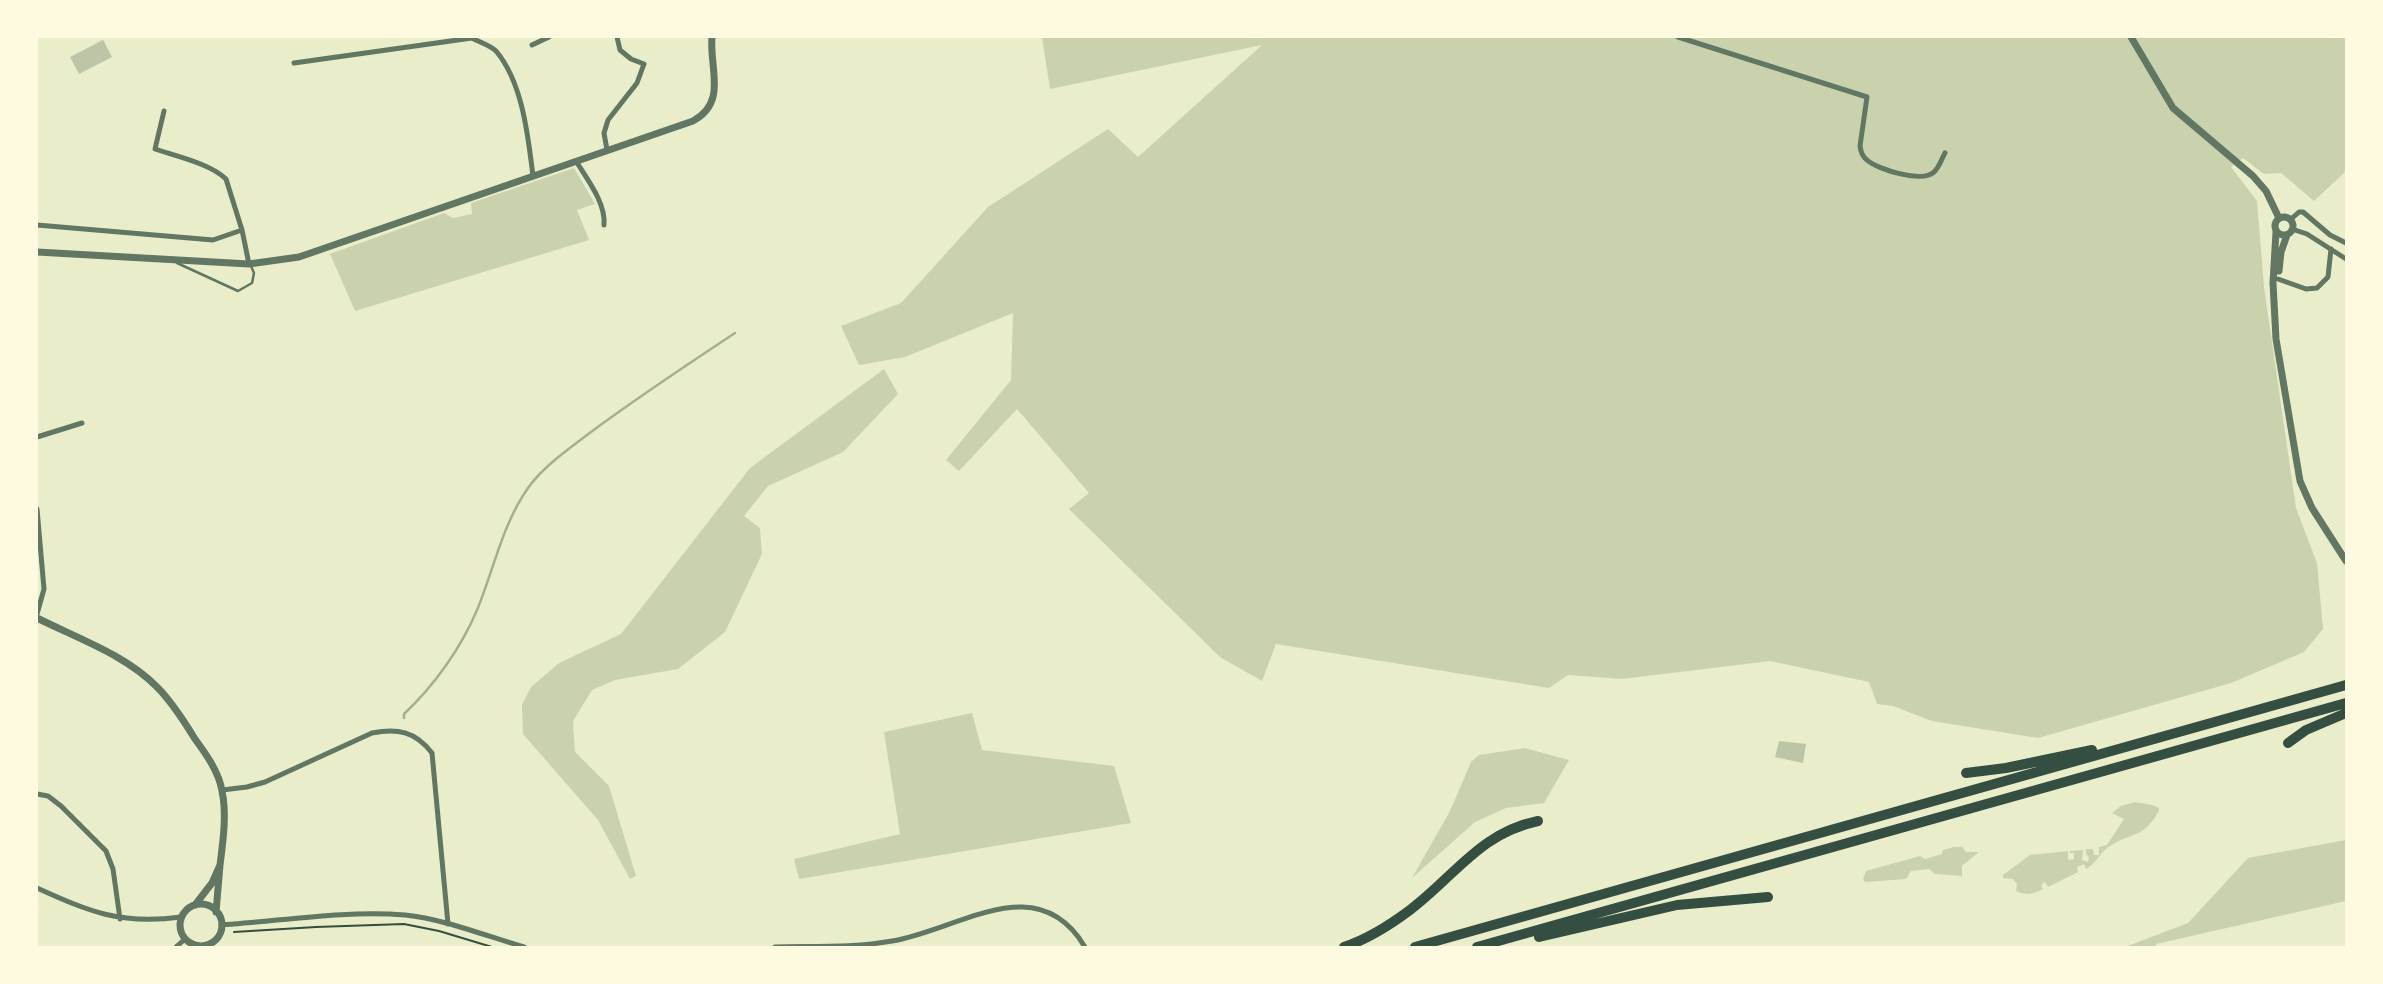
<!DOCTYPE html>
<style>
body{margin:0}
#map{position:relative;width:2383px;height:984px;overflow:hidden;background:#e9edc9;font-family:"Archivo Narrow",sans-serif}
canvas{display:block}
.frame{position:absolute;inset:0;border:38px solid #fefae0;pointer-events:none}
</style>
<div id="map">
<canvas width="2383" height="984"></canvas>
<div class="frame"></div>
</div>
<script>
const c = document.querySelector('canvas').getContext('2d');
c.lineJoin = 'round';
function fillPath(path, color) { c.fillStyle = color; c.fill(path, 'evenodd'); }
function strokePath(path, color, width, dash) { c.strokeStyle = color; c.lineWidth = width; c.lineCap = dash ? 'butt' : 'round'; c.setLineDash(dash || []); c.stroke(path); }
const green = new Path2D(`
 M 1042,37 L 2346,37 L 2346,170 L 2344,173 L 2314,201 L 2281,173 L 2264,174 L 2243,158 L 2231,167 L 2257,201 L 2264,287 L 2296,508 L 2317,563 L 2323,629 L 2304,652 L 2231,683 L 2038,738 L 1932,721 L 1893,706 L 1877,704 L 1869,682 L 1770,661 L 1622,679 L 1568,675 L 1549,688 L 1276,644 L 1262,681 L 1220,657 L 1069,509 L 1089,493 L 1017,409 L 959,471 L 946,460 L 1011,380 L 1013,313 L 905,357 L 859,365 L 841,326 L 901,303 L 988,207 L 1108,129 L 1138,157 L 1262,45 L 1050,89 Z
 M 574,168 L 595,204 L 577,210 L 589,240 L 355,311 L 330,254 L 444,213 L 453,218 L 472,214 L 471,203 Z
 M 884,369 L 898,394 L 843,452 L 768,486 L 744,516 L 760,528 L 762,554 L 725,632 L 678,669 L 615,680 L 592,690 L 573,721 L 575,752 L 609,786 L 636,876 L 630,879 L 598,820 L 523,734 L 522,705 L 531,687 L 559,663 L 621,634 L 750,468 Z
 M 972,713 L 982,750 L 1114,766 L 1131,823 L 799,879 L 794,859 L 900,834 L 884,732 Z
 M 1525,748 L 1569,760 L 1544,803 L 1506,808 L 1475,822 L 1412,878 L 1450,811 L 1471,762 L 1479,755 Z
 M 2135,802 L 2152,805 L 2159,808 L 2159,811 C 2143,839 2133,831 2110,846 C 2100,852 2097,863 2086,869 L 2084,864 L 2077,867 L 2078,872 L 2048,887 L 2045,882 L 2041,885 L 2043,889 C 2034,894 2026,896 2016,891 L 2017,884 L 2013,879 L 2003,878 L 2003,875 L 2030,855 L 2068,851 L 2068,860 L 2074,859 L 2074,853 L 2070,853 L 2070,851 L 2083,850 L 2082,860 L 2088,862 L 2089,857 L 2086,854 L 2086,849 L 2093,849 L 2094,855 L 2099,855 L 2099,847 L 2107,845 L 2124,819 L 2112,813 L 2121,806 Z
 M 2346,840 L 2346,901 L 2156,944 L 2156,947 L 2125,947 L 2188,923 L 2248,858 Z
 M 1954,847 L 1962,847 L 1966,852 L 1979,852 L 1962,866 L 1962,878 L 1961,876 L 1935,874 L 1929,869 L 1911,871 L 1906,879 L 1865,882 L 1863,879 L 1866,871 L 1920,856 L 1925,859 L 1942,854 L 1943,850 Z`);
const stream = new Path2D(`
 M 404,718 L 404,714 C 434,686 461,648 477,610 C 494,569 502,525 528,488 C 543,467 566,451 587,435 C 635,399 685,366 735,333`);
const building = new Path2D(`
 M 103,40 L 112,57 L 79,74 L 70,57 Z
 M 1779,741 L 1806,744 L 1803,763 L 1775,757 Z`);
const path = new Path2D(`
 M 234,932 L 316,927 L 404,924 L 439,931 L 492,947`);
const service = new Path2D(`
 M 177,263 L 238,291 L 252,283 L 254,273 L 251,266`);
const minor = new Path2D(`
 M 1678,37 L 1867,97 L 1860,146 C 1861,152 1862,156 1867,160 C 1878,170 1923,183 1934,172 C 1939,168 1942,158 1945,153
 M 532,45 L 549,37
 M 294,63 L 472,38 C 479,42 490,45 496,51 C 523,83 528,137 533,176
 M 164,111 L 155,149 C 176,156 211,164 226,179 L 242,230 L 249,264
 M 607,150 L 604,133 L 608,120 L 637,83 L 644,64 L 631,59 L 620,50 L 617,37
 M 576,161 C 587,179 606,203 604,225
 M 2290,220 L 2299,212 L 2303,212 L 2330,235 L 2346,243
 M 37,225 L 213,240 L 242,230
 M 2292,229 L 2307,234 L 2346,259
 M 2278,279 L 2306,289 L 2317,288 L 2328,277 L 2331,249
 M 37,437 L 82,423
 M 37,509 L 44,589 L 37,614
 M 222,790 L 247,787 L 265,782 L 372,733 C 397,728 415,731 432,753 L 448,924
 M 37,794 L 48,796 L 61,806 L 106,851 L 113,869 L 120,919
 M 37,888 C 90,912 121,925 181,917
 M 221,925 C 282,921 344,910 405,915 C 444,919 486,936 524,947
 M 176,947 L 185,939
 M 775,947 C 814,946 854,948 892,941 C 959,930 1037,867 1085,947`);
const tertiary = new Path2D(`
 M 2131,37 L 2173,108 L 2253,176 L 2266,191 L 2279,218
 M2275 226a9 9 0 1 1 18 0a9 9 0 1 1-18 0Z
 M 2276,232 L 2273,283 L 2276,339 L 2300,481 L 2312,508 L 2346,561
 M 37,252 L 249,264 L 299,257 L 693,121 C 728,102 709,68 712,37
 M 2279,271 L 2281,252 L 2287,235
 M 37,618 C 77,638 126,655 157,687 C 172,702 184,721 195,739 C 206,754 219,772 222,791 C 227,814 223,841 220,865
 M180 925a21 21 0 1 1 42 0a21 21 0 1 1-42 0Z
 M 195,905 L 212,883 L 220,865 L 216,912`);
const motorway = new Path2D(`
 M 2288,743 L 2306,730 L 2346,713
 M 1966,773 L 2006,768 L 2092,750
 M 1539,937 L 1677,905 L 1768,897
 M 1344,947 C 1368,939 1390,925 1410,910 C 1455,876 1480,833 1538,821
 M 1415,947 L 2346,685
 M 1477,947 L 2346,703`);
fillPath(green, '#cad2ad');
strokePath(stream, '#a3b18a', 2.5);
fillPath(building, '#bcc5a7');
strokePath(path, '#344e41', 2);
strokePath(service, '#617663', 2.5);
strokePath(minor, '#617663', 5);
strokePath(tertiary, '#617663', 7);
strokePath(motorway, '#344e41', 10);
</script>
